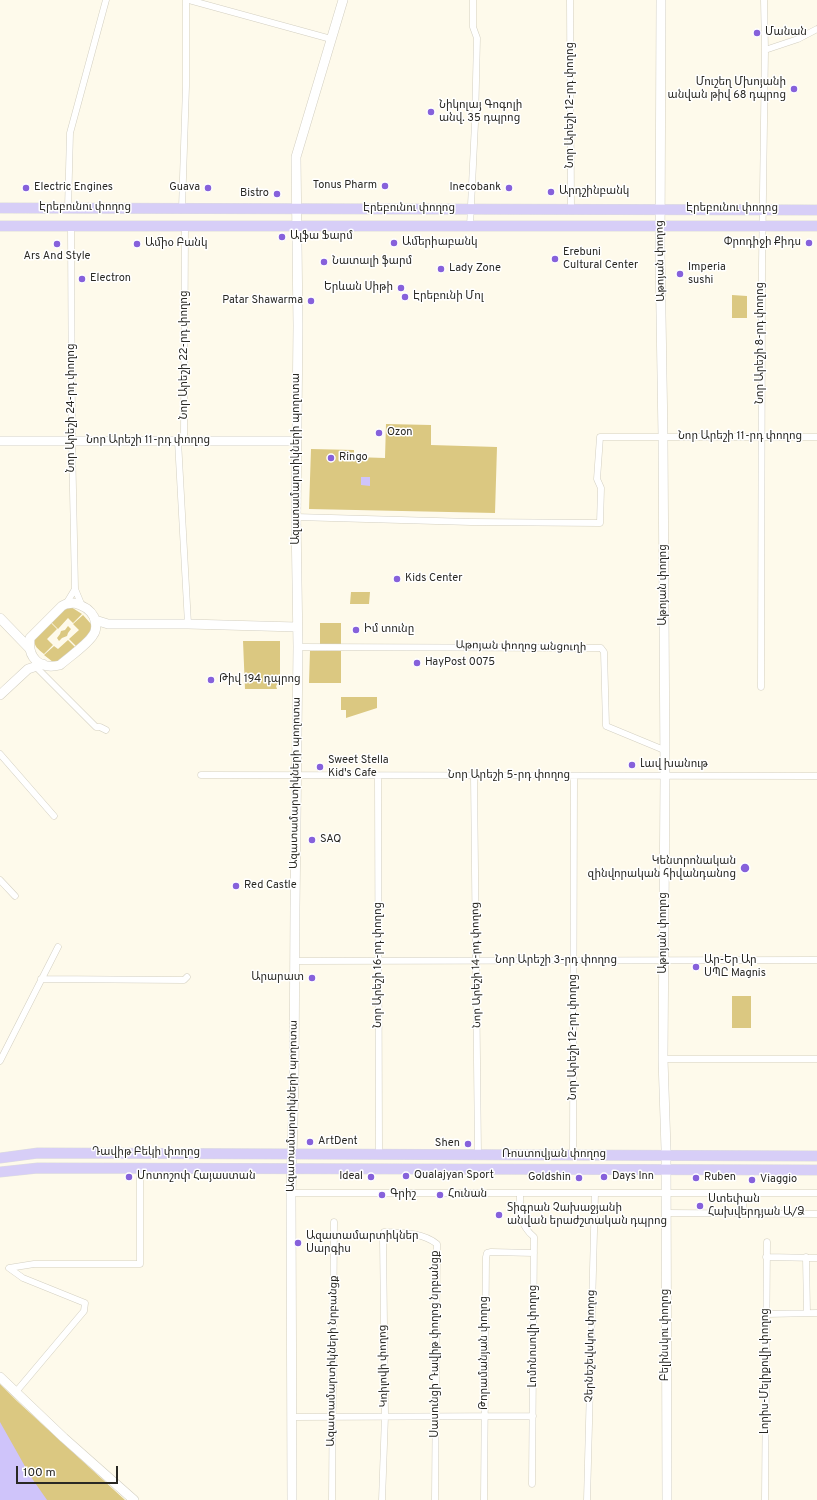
<!DOCTYPE html>
<meta charset="utf-8">
<style>
body{margin:0}
#map{position:relative;width:817px;height:1500px;overflow:hidden;background:#fefaeb;font-family:Overpass,sans-serif}
canvas{display:block}
.scale{position:absolute;left:16px;top:1466px;width:102px;height:18px;box-sizing:border-box;border:2px solid #292823;border-top:0;padding-left:5px;font-size:12px;line-height:14px;white-space:nowrap;color:#292823;-webkit-text-stroke:3px #fff;paint-order:stroke}
</style>
<div id="map">
<canvas width="817" height="1500"></canvas>
<div class="scale">100 m</div>
</div>
<script>
const c = document.querySelector('canvas').getContext('2d');
c.lineJoin = 'round';
function fillPath(path, color) { c.fillStyle = color; c.fill(path, 'evenodd'); }
function strokePath(path, color, width, dash) { c.strokeStyle = color; c.lineWidth = width; c.lineCap = dash ? 'butt' : 'round'; c.setLineDash(dash || []); c.stroke(path); }
function write(font, color, halo, rows, align = 'center') {
  c.font = font + ' Overpass,"Noto Sans Armenian",sans-serif'; c.lineWidth = 3; c.setLineDash([]); c.textBaseline = 'middle'; c.strokeStyle = halo; c.fillStyle = color; for (const [text, x, y, turn = 0] of rows) {
    c.save(); c.translate(x, y); c.rotate((+turn || 0) * Math.PI / 180); c.textAlign = isNaN(turn) ? turn : align; if (halo) c.strokeText(text, 0, 0); c.fillText(text, 0, 0); c.restore();
  }
}
const green = new Path2D(`
 M 732,295 L 747,296 L 747,318 L 732,318 Z
 M 386,424 L 431,425 L 431,445 L 497,447 L 495,513 L 309,509 L 311,449 L 354,450 L 354,457 L 385,458 Z
 M 351,592 L 370,592 L 369,604 L 350,604 Z
 M 71,607 L 82,614 L 73,623 L 68,618 L 58,629 L 50,621 L 63,609 Z
 M 83,615 L 91,624 L 91,631 L 77,647 L 69,639 L 79,630 L 73,624 Z
 M 49,621 L 57,629 L 47,639 L 53,645 L 44,654 C 38,649 33,646 35,638 Z
 M 320,623 L 341,623 L 341,644 L 320,644 Z
 M 68,626 L 71,629 L 68,633 L 67,636 L 62,638 L 59,641 L 57,638 L 60,634 L 61,631 L 65,630 Z
 M 68,640 L 76,648 L 60,661 L 53,662 L 44,655 L 54,646 L 58,649 Z
 M 243,641 L 280,641 L 280,681 L 276,686 L 277,689 L 245,689 Z
 M 310,651 L 341,651 L 341,683 L 309,683 Z
 M 341,697 L 377,697 L 377,708 L 346,718 L 346,710 L 341,710 Z
 M 732,996 L 751,996 L 751,1028 L 732,1028 Z
 M 0,1384 L 17,1401 L 125,1500 L 0,1500 Z`);
const water = new Path2D(`
 M 361,477 L 370,477 L 370,486 L 361,485 Z
 M 0,1422 L 31,1477 L 47,1500 L 0,1500 Z`);
const street = new Path2D(`
 M 189,0 L 331,39
 M 570,0 L 571,209
 M 765,50 L 798,39 L 817,29
 M 68,208 L 70,133 L 106,0
 M 182,208 L 186,86 L 186,0
 M 71,226 L 72,441 L 75,589 L 82,606
 M 185,226 L 184,437 L 178,441 L 188,624
 M 470,226 L 475,123 L 477,38 L 473,27 L 473,0
 M 296,517 L 471,522 L 600,523 L 601,488 L 597,479 L 600,437 L 817,437
 M 66,604 L 75,589
 M 298,647 L 601,648 L 604,652 L 606,726 L 664,750
 M 35,666 L 96,727 L 100,727 L 106,730
 M 761,687 L 762,265 L 765,50 L 764,0
 M 0,754 L 54,816
 M 201,775 L 817,776
 M 378,776 L 379,1154
 M 474,776 L 478,1155
 M 0,880 L 15,896
 M 295,961 L 817,960
 M 41,979 L 184,980 L 187,977
 M 663,1059 L 817,1059
 M 0,1061 L 58,947
 M 573,1155 L 574,776
 M 291,1193 L 817,1193
 M 520,1193 C 520,1210 519,1225 534,1237 L 532,1484
 M 743,1193 L 743,1214
 M 666,1213 L 817,1214
 M 766,1257 L 817,1258
 M 806,1257 L 807,1313
 M 766,1314 L 817,1313
 M 15,1393 L 84,1311 L 85,1303 L 23,1278 L 9,1268 L 34,1264 L 140,1264 L 140,1168
 M 293,1417 L 533,1416
 M 332,1500 L 334,1222
 M 382,1500 L 385,1416 L 383,1237 L 384,1232 C 402,1233 422,1232 437,1244 L 435,1500
 M 484,1500 L 486,1257 L 487,1253 L 491,1252 L 534,1253
 M 587,1500 L 595,1193
 M 765,1500 L 767,1242`);
const secondary = new Path2D(`
 M 661,0 L 660,253 L 663,437 L 665,776 L 663,1059 L 666,1149 L 667,1500
 M 0,441 L 297,441
 M 74,603 C 82,605 90,609 94,617 C 96,623 97,630 93,635 C 88,644 69,657 60,665 C 40,670 27,658 30,638 L 62,606 L 66,604 Z
 M 0,618 L 30,649
 M 95,620 L 108,624 L 188,624 L 297,627
 M 0,695 L 28,669 L 43,664
 M 0,1377 L 64,1438 L 134,1500
 M 292,1500 L 291,1193 L 294,1083 L 295,908 L 298,647 L 296,517 L 298,326 L 296,157 L 343,0`);
const primary = new Path2D(`
 M 0,208 L 817,210
 M 0,226 L 817,226
 M 0,1158 L 38,1153 L 817,1156
 M 0,1172 L 38,1168 L 817,1170`);
const markers = [
 [757,33,4,"#8661db"],
 [794,89,4,"#8661db"],
 [431,112,4,"#8661db"],
 [385,186,4,"#8661db"],
 [26,188,4,"#8661db"],
 [208,188,4,"#8661db"],
 [509,188,4,"#8661db"],
 [551,192,4,"#8661db"],
 [277,194,4,"#8661db"],
 [282,237,4,"#8661db"],
 [394,243,4,"#8661db"],
 [809,243,4,"#8661db"],
 [57,244,4,"#8661db"],
 [137,244,4,"#8661db"],
 [555,259,4,"#8661db"],
 [324,262,4,"#8661db"],
 [441,269,4,"#8661db"],
 [680,274,4,"#8661db"],
 [82,279,4,"#8661db"],
 [401,288,4,"#8661db"],
 [405,297,4,"#8661db"],
 [311,301,4,"#8661db"],
 [379,433,4,"#8661db"],
 [331,458,4,"#8661db"],
 [397,579,4,"#8661db"],
 [356,630,4,"#8661db"],
 [417,663,4,"#8661db"],
 [211,680,4,"#8661db"],
 [632,765,4,"#8661db"],
 [320,767,4,"#8661db"],
 [312,840,4,"#8661db"],
 [745,868,5,"#8661db"],
 [236,886,4,"#8661db"],
 [696,967,4,"#8661db"],
 [312,978,4,"#8661db"],
 [310,1142,4,"#8661db"],
 [468,1144,4,"#8661db"],
 [406,1176,4,"#8661db"],
 [129,1177,4,"#8661db"],
 [371,1177,4,"#8661db"],
 [604,1177,4,"#8661db"],
 [579,1178,4,"#8661db"],
 [696,1178,4,"#8661db"],
 [752,1180,4,"#8661db"],
 [382,1195,4,"#8661db"],
 [440,1195,4,"#8661db"],
 [700,1206,4,"#8661db"],
 [499,1215,4,"#8661db"],
 [298,1243,4,"#8661db"]
];
const poiNames = [
 ["Մանան",765,33],
 ["Մուշեղ Մխոյանի",786,83,"right"],
 ["անվան թիվ 68 դպրոց",786,96,"right"],
 ["Նիկոլայ Գոգոլի",439,106],
 ["անվ. 35 դպրոց",439,119],
 ["Tonus Pharm",377,186,"right"],
 ["Electric Engines",34,188],
 ["Guava",200,188,"right"],
 ["Inecobank",501,188,"right"],
 ["Արդշինբանկ",559,192],
 ["Bistro",269,194,"right"],
 ["Ալֆա Ֆարմ",290,237],
 ["Ամերիաբանկ",402,243],
 ["Փրոդիջի Քիդս",801,243,"right"],
 ["Ամիօ Բանկ",145,244],
 ["Erebuni",563,253],
 ["Cultural Center",563,266],
 ["Ars And Style",57,257,"center"],
 ["Նատալի ֆարմ",332,262],
 ["Imperia",688,268],
 ["sushi",688,281],
 ["Lady Zone",449,269],
 ["Electron",90,279],
 ["Երևան Սիթի",393,288,"right"],
 ["Էրեբունի Մոլ",413,297],
 ["Patar Shawarma",303,301,"right"],
 ["Ozon",387,433],
 ["Ringo",339,458],
 ["Kids Center",405,579],
 ["Իմ տունը",364,630],
 ["HayPost 0075",425,663],
 ["Թիվ 194 դպրոց",219,680],
 ["Sweet Stella",328,761],
 ["Kid's Cafe",328,774],
 ["Լավ խանութ",640,765],
 ["SAQ",320,840],
 ["Կենտրոնական",736,862,"right"],
 ["զինվորական հիվանդանոց",736,875,"right"],
 ["Red Castle",244,886],
 ["Ար-Եր Ար",704,961],
 ["ՍՊԸ Magnis",704,974],
 ["Արարատ",304,978,"right"],
 ["ArtDent",318,1142],
 ["Shen",460,1144,"right"],
 ["Qualajyan Sport",414,1176],
 ["Մոտոշոփ Հայաստան",137,1177],
 ["Ideal",363,1177,"right"],
 ["Days Inn",612,1177],
 ["Goldshin",571,1178,"right"],
 ["Ruben",704,1178],
 ["Viaggio",760,1180],
 ["Գրիշ",390,1195],
 ["Հունան",448,1195],
 ["Ստեփան",708,1200],
 ["Հախվերդյան Ա/Ձ",708,1213],
 ["Տիգրան Չախաջյանի",507,1209],
 ["անվան երաժշտական դպրոց",507,1222],
 ["Ազատամարտիկներ",306,1237],
 ["Սարգիս",306,1250]
];
const streetNames = [
 ["Նոր Արեշի 12-րդ փողոց",571,105,-90],
 ["Էրեբունու փողոց",85,208],
 ["Էրեբունու փողոց",409,209],
 ["Էրեբունու փողոց",732,209],
 ["Աթոյան փողոց",661,261,-91],
 ["Նոր Արեշի 8-րդ փողոց",761,343,-90],
 ["Նոր Արեշի 22-րդ փողոց",185,355,-90],
 ["Նոր Արեշի 24-րդ փողոց",72,408,-90],
 ["Նոր Արեշի 11-րդ փողոց",740,437],
 ["Նոր Արեշի 11-րդ փողոց",148,441],
 ["Ազատամարտիկների պողոտա",297,459,-90],
 ["Աթոյան փողոց",664,585,-90],
 ["Աթոյան փողոց անցուղի",521,647,1],
 ["Նոր Արեշի 5-րդ փողոց",509,776],
 ["Ազատամարտիկների պողոտա",296,783,-89],
 ["Աթոյան փողոց",664,933,-90],
 ["Նոր Արեշի 3-րդ փողոց",556,961],
 ["Նոր Արեշի 16-րդ փողոց",379,965,-90],
 ["Նոր Արեշի 14-րդ փողոց",477,965,-91],
 ["Նոր Արեշի 12-րդ փողոց",574,1037,-90],
 ["Ազատամարտիկների պողոտա",293,1106,-89],
 ["Դավիթ Բեկի փողոց",146,1153],
 ["Ռոստովյան փողոց",554,1155],
 ["Բելինսկու փողոց",666,1335,-90],
 ["Լոմոնոսովի փողոց",534,1336,-90],
 ["Սասունցի Դավիթ փողոց նրբանցք",436,1344,-90],
 ["Չերնեշեվսկու փողոց",591,1346,-89],
 ["Թորամանյան փողոց",485,1353,-90],
 ["Ազատամարտիկների նրբանցք",333,1361,-89],
 ["Կռիլովի փողոց",384,1366,-91],
 ["Լորիս-Մելիքովի փողոց",766,1371,-90]
];
fillPath(green, '#dbc881');
fillPath(water, '#cfc4fa');
strokePath(street, '#d3cfc1', 7);
strokePath(secondary, '#d3cfc1', 10);
strokePath(primary, '#dddddc', 11);
strokePath(street, '#fff', 6);
strokePath(secondary, '#fff', 9);
strokePath(primary, '#d7cef7', 10);
for (const [x, y, r, color] of markers) { const dot = new Path2D(); dot.arc(x, y, r, 0, 2 * Math.PI); c.fillStyle = color; c.fill(dot); strokePath(dot, '#fff', 1.5); }
write('11px', '#292823', '#fff', poiNames, 'left');
write('11px', '#292823', '#fff', streetNames);
</script>
